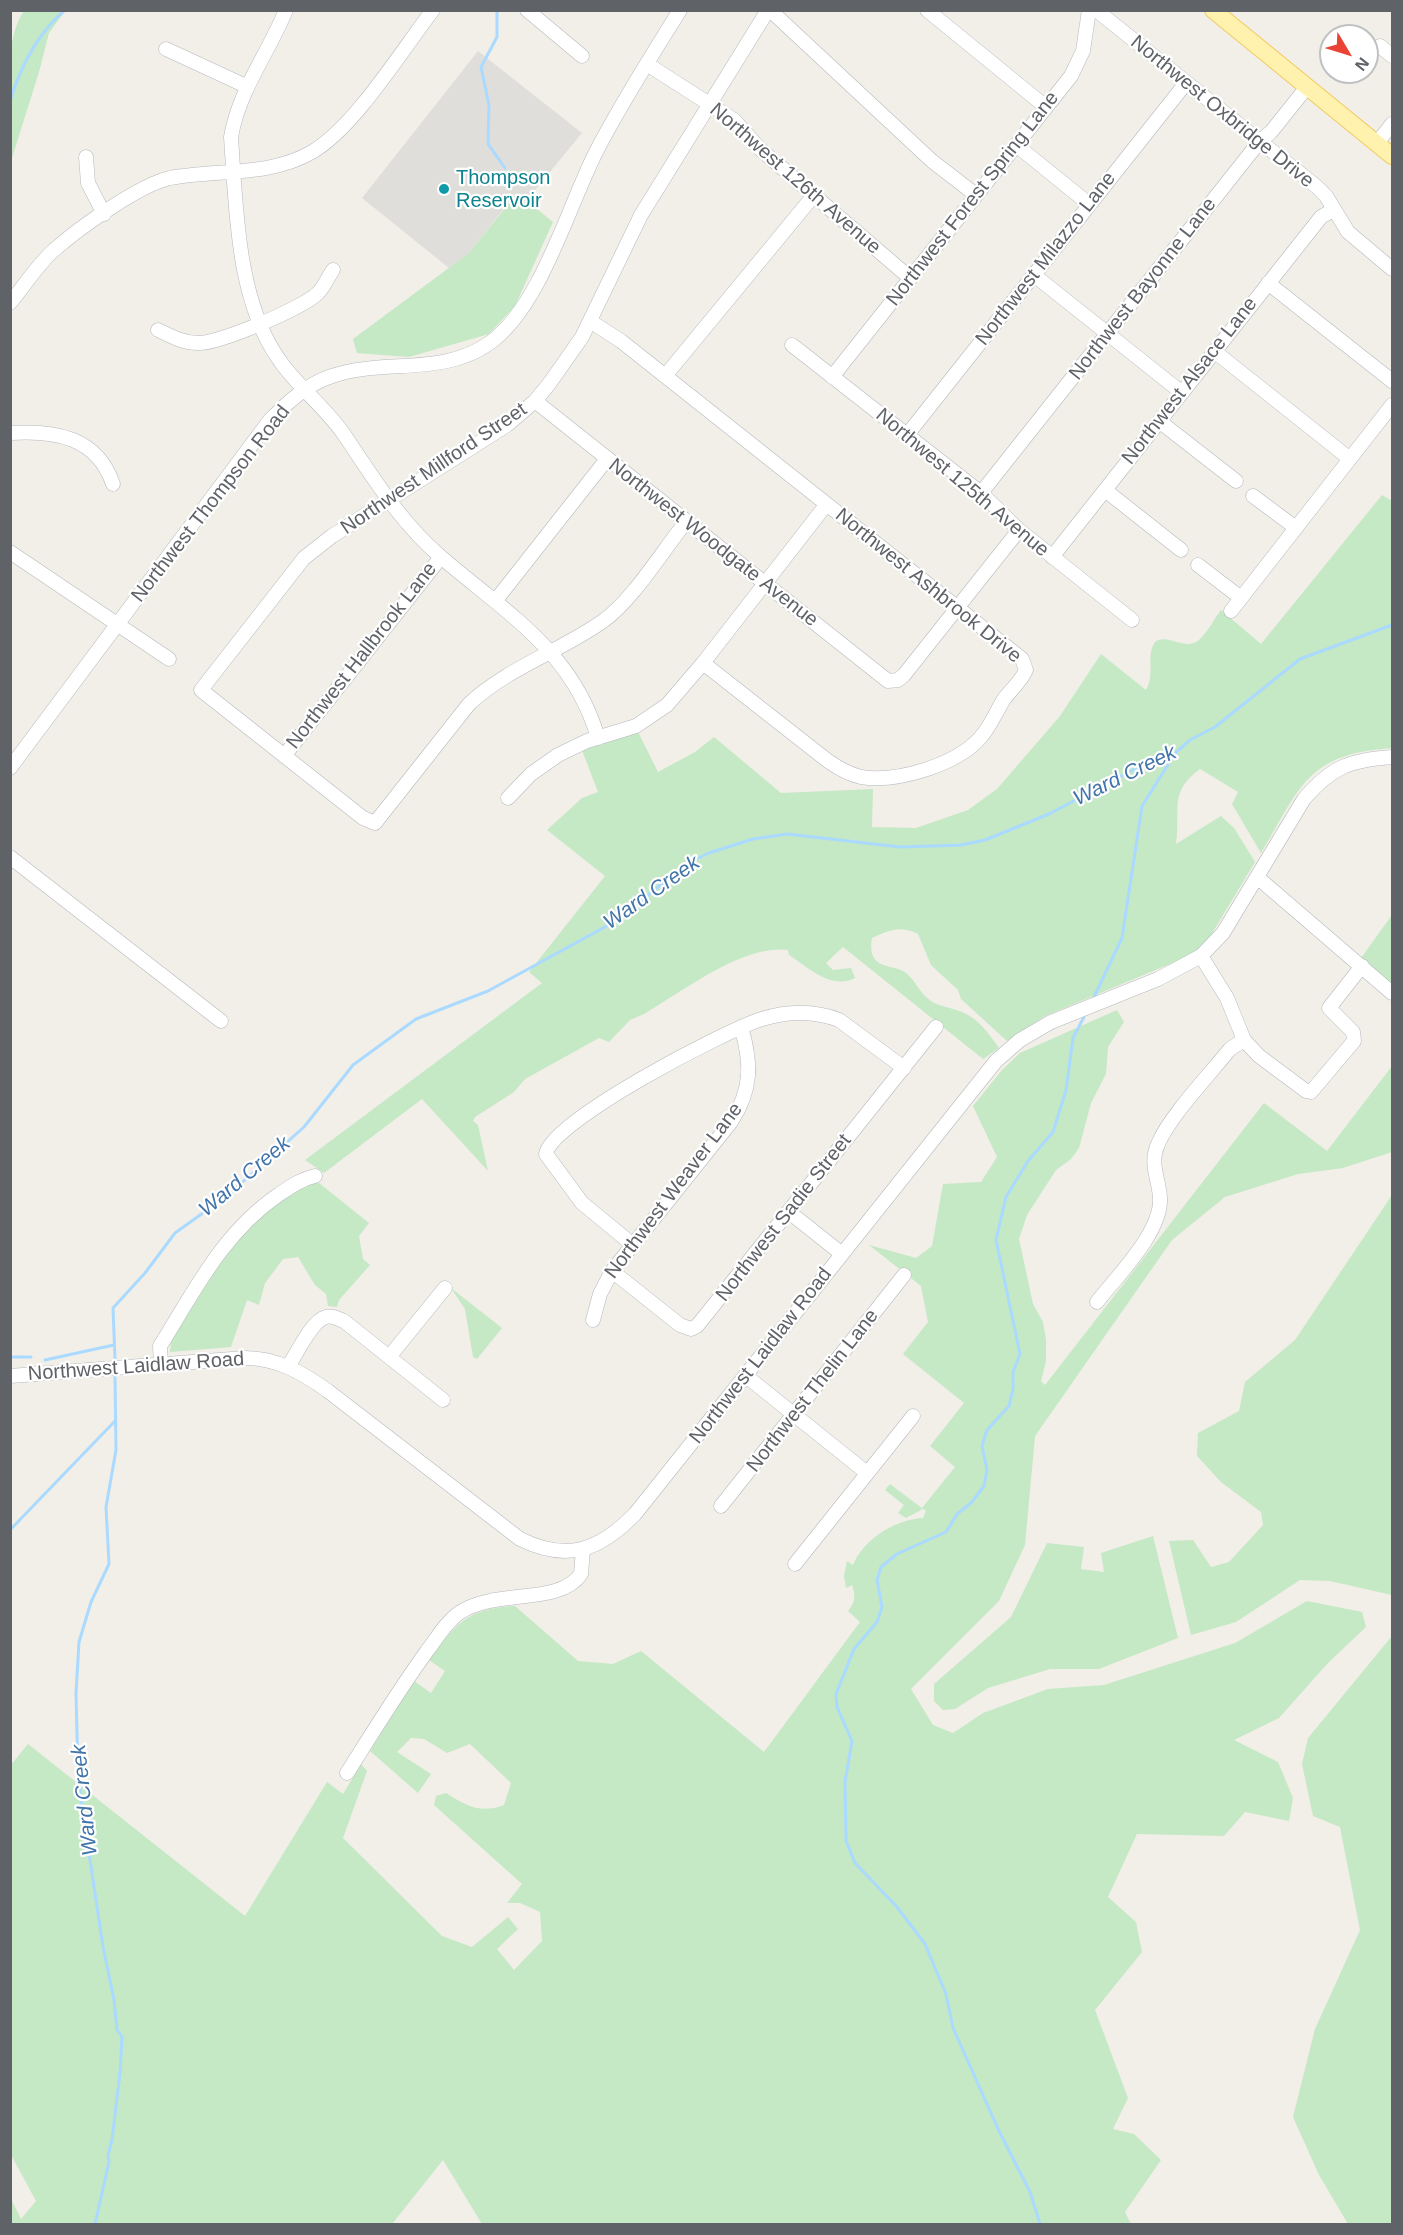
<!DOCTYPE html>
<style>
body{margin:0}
#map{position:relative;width:1403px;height:2235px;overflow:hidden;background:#f1efe8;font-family:Arial,sans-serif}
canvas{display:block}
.frame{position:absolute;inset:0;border:12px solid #5f6368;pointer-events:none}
.north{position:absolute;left:1319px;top:24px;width:60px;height:60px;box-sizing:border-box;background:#fff;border:2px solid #bfc1c3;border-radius:50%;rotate:128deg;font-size:16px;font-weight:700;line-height:24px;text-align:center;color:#5f6368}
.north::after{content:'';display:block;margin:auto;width:21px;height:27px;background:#ea4335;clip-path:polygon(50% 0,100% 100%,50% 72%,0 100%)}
</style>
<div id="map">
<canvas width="1403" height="2235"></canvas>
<div class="frame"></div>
<div class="north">N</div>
</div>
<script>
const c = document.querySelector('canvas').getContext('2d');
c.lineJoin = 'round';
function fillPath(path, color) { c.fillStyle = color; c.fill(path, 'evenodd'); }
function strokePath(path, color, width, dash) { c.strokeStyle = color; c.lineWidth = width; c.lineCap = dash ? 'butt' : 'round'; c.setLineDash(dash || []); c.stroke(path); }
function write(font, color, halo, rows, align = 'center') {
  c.font = font + ' Arial,sans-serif'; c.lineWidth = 4.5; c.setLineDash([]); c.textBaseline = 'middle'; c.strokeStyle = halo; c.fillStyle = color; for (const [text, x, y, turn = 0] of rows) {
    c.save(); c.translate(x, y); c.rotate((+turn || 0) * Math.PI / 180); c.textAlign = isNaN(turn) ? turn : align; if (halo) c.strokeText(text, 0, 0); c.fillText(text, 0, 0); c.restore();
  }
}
const industrial = new Path2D(`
 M 478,51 L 582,133 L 526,201 L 516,193 L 469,253 L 449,268 L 362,198 Z`);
const green = new Path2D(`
 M 24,11 L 65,11 L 49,33 L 39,72 L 11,161 C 10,120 1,43 24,11 Z
 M 517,193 L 553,222 L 515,306 L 489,334 L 409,357 L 357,353 L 353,339 L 469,253 Z
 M 1382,495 L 1392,501 L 1392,748 C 1306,754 1301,787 1261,853 L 1232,804 L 1238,792 L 1200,769 C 1168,792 1181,810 1176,844 L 1221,816 L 1234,828 L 1255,862 L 1211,935 L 1197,950 L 1182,959 L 1045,1016 L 1007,1041 L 961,999 L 958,990 L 931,965 L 918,934 C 901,925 889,930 872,938 C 866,972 894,963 906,973 C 916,981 920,994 931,1001 C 940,1007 953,1008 962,1012 C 979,1019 989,1034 999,1048 L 983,1059 L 843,947 L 826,963 L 833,970 L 851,968 L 855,978 C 831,990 809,968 789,955 L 788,950 C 741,945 684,991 644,1014 L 630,1020 L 609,1042 L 599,1038 L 525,1079 L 514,1092 L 475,1117 L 473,1121 L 478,1125 L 488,1171 L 422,1099 L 324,1173 L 305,1160 L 542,983 L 529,972 L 605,876 L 547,830 L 582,798 L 598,792 L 582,750 L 638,732 L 658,772 L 695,752 L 714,737 L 781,793 L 873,789 L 872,827 L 916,828 L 968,810 L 997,789 L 1060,716 L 1101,654 L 1146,690 C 1156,672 1145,657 1155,642 C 1169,632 1186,654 1201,638 C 1209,630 1214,619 1221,610 L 1261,644 Z
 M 1392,915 L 1392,986 L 1361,958 Z
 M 1117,1010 L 1124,1022 L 1108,1047 L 1106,1074 L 1091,1103 L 1079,1148 L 1071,1159 L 1056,1170 L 1027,1215 L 1019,1239 L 1033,1304 L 1043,1322 L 1046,1340 L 1046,1361 L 1041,1381 L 1045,1385 L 1264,1103 L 1327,1151 L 1392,1066 L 1392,1152 L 1343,1168 L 1298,1174 L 1225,1197 L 1172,1240 L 1035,1436 L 1025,1545 L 999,1601 L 911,1689 L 933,1725 L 953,1733 L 983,1713 L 1048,1689 L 1104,1685 L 1235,1643 L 1307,1601 L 1362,1612 L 1366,1627 L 1327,1664 L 1279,1718 L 1234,1740 L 1278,1762 L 1293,1798 L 1289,1821 L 1245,1812 L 1224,1836 L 1137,1834 L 1108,1897 L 1136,1922 L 1142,1952 L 1095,2010 L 1128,2098 L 1113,2129 L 1134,2134 L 1161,2160 L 1125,2212 L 1131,2224 L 482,2224 L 443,2160 L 392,2224 L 11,2224 L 10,2197 L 21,2219 L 36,2201 L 10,2153 L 10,1766 L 28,1744 L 245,1916 L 327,1782 L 343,1794 L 361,1764 L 367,1771 L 343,1838 L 442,1936 L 472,1947 L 508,1917 L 518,1929 L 497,1949 L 514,1970 L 542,1941 L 540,1912 L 520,1903 L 507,1903 L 522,1884 L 434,1805 L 436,1796 L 446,1793 C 466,1806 481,1814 504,1805 L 511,1783 L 470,1744 L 447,1753 L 424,1739 L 411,1738 L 397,1752 L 431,1774 L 418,1793 L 370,1751 L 414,1681 L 431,1693 L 445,1671 L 429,1660 C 456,1624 467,1608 515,1606 L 578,1661 L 613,1664 L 641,1651 L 764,1752 L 860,1622 L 848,1611 C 855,1602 856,1597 852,1585 L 846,1588 L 844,1576 L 847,1561 L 853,1565 C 864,1539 894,1520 923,1518 L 926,1511 L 922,1508 L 955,1467 L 930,1446 L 964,1403 L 903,1354 L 928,1322 L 921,1286 L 869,1245 L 916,1258 L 932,1246 L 943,1184 L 981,1182 L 997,1157 L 973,1106 L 1002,1070 L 1020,1053 Z
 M 314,1179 L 369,1223 L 359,1236 L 363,1259 L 370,1265 L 339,1300 L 337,1307 L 328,1306 L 326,1294 L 315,1285 L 298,1257 L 283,1259 L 265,1283 L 259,1305 L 247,1300 L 231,1347 L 170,1352 L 171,1340 L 220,1255 L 257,1213 Z
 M 1392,1195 L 1392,1595 L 1330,1581 L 1300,1580 L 1236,1622 L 1191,1635 L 1169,1541 L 1193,1540 L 1211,1567 L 1229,1562 L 1263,1525 L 1261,1512 L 1221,1482 L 1197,1456 L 1198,1433 L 1239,1411 L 1245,1382 L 1295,1340 Z
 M 451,1288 L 502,1328 L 477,1359 L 473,1357 L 465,1309 Z
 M 890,1484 L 923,1509 L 906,1518 L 898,1513 L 904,1505 L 885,1490 Z
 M 1153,1536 L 1178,1638 L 1099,1669 L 1050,1669 L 988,1688 L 955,1709 L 943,1710 L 934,1701 L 934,1684 L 1011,1617 L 1047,1543 L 1084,1547 L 1081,1569 L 1104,1572 L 1101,1553 Z
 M 1392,1636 L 1392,2224 L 1348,2224 L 1319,2175 L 1293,2117 L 1315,2029 L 1360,1930 L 1340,1827 L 1313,1816 L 1302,1764 L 1308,1738 Z`);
const stream = new Path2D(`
 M 497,10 L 497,37 L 481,67 L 489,105 L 488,144 L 505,168
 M 10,101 C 21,65 37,34 65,10
 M 1094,997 L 1122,938 L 1142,806 L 1174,755
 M 10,1357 L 31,1357
 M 115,1359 L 113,1308 L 145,1273 L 175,1233 L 228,1195 L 304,1127 L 353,1065 L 416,1019 L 488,991 L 614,922 L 688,863 L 709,853 L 753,839 L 787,834 L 900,847 L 961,845 L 985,840 L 1049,814 L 1133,770 L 1174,754 L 1190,740 L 1215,727 L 1300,659 L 1392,625
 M 45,1360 L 114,1345
 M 10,1530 L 115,1421
 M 95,2224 L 109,2162 L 108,2155 L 112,2140 L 120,2073 L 122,2037 L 117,2030 L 114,2000 L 103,1947 L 83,1813 L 78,1775 L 76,1693 L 79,1642 L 91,1602 L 109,1564 L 106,1507 L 116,1450 L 115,1376
 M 1040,2224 L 1030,2192 L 999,2131 L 953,2028 L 946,1994 L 925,1944 L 897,1907 L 855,1863 L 846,1841 L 845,1782 L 852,1741 L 837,1707 L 836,1694 L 854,1649 L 877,1622 L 882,1607 L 877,1580 L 881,1567 L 897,1554 L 946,1532 L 957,1514 L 971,1503 L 984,1486 L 987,1470 L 982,1446 L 987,1430 L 1009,1406 L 1013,1389 L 1013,1372 L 1020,1354 L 996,1240 L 1006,1197 L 1028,1161 L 1053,1132 L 1066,1090 L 1073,1038 L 1084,1017`);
const minor = new Path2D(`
 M 286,10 C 268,54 239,90 231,137 C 236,208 237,302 280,361 C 298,387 324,406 343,433 C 373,477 399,521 441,557 C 506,613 573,651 598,738
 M 527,10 L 582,56
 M 770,10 L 932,161 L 976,195
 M 927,10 L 1046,107
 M 1096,10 L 1317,187 L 1326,196 L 1348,232 L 1392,269
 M 1380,46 L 1392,56
 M 166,49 L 246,86
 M 647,64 L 734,120 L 760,149 L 910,278
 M 1377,143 L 1392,124
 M 1016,145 L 1089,204
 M 86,157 L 88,183 L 104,214
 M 1034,275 L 1181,392
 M 1268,283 L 1392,381
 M 10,303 C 25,285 37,265 54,250 C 79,228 139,185 170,178 C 217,169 269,177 312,152 C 354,128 402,50 433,10
 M 590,321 L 621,341 L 1022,659 L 1026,670 C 1022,680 1011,690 1004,699 C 996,712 990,727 980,738 C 956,765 896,783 861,777 C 848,774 838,768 828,761 L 703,663
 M 158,330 C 171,336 183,343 198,343 C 218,344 303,308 318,293 C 324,287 328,277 333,270
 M 792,345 L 981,493 L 1019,530 L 1132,620
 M 1214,351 L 1350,459
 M 665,376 L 815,194
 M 832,377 L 1071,76 L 1083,51 L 1089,10
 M 535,401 L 888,681 L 898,680 L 904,675 L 1019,530
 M 1159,421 L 1236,481
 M 10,433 C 55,430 97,437 113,484
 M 907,435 L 1186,83
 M 1105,490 L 1181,550
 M 981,493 L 1260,141 L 1271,132 L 1307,87
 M 1253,496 L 1296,528
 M 686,522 C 663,550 632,601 603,621 C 561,651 507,668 469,704 L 375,823 L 363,818 L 201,690 L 304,558 L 332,536 L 507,425 L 535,401 L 549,384 L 582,337 L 641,215 L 768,10
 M 10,552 L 169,659
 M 1052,557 L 1321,217 L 1333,210
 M 1198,565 L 1241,598
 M 496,600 L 607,459
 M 1231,611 L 1392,405
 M 284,756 L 441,557
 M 10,768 L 270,420 C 288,402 307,384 332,376 C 385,358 443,377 491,342 C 541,305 568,207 596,152 C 621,103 651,57 680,10
 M 508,798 L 531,774 L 558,755 L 587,741 L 636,726 L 667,705 L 703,663 L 826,505
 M 10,857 L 221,1021
 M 1257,877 L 1392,993
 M 1201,956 L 1227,998 L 1244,1040 L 1259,1056 L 1306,1091 L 1311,1092 L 1354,1041 L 1353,1032 L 1329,1008 L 1362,966
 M 789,1212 L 842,1254
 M 633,1245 L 582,1203 L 546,1154 C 551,1121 726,1030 762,1019 C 788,1011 813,1010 839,1020 L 904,1068
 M 612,1271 L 680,1325 L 691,1329 L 697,1326 L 936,1027
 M 1097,1302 C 1117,1276 1162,1232 1160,1198 C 1159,1178 1149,1164 1158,1144 C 1169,1117 1210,1074 1230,1049 L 1244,1040
 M 593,1320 L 600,1294 L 612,1271 L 731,1122 C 752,1090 752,1063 741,1027
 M 389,1357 L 445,1288
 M 161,1364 L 160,1346 C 195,1290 223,1233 278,1195 C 290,1187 301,1179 315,1176
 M 288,1367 C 296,1355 312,1320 326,1317 C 332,1315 338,1319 344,1321 L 443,1400
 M 10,1376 L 245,1358 C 277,1358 303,1373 328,1391 L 520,1539 C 567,1562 599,1551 635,1514 L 996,1061 L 1020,1040 L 1051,1022 L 1158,979 L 1201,956 L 1223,933 L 1304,799 C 1332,766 1351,760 1392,757
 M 746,1376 L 867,1473
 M 721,1506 L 904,1275
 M 795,1564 L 913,1416
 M 347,1773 C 373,1732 398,1691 427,1651 C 437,1638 446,1622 459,1613 C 495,1588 559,1606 581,1574 L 583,1550`);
const major = new Path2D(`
 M 1213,10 L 1392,156`);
const markers = [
 [444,189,6,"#0f9aa8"]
];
const streetNames = [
 ["Northwest Oxbridge Drive",1222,112,39],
 ["Northwest 126th Avenue",795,179,41],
 ["Northwest Forest Spring Lane",973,199,-52],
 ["Northwest Milazzo Lane",1046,259,-52],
 ["Northwest Bayonne Lane",1143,289,-52],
 ["Northwest Alsace Lane",1190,381,-52],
 ["Northwest Millford Street",434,469,-34],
 ["Northwest 125th Avenue",962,483,40],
 ["Northwest Thompson Road",211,504,-52],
 ["Northwest Woodgate Avenue",713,543,38],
 ["Northwest Ashbrook Drive",928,586,39],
 ["Northwest Hallbrook Lane",362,656,-52],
 ["Northwest Weaver Lane",674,1191,-53],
 ["Northwest Sadie Street",784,1218,-52],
 ["Northwest Laidlaw Road",761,1356,-52],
 ["Northwest Laidlaw Road",136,1367,-4],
 ["Northwest Thelin Lane",813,1391,-52]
];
const cultureNames = [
 ["Thompson",456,178],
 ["Reservoir",456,201]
];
const waterNames = [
 ["Ward Creek",1125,776,-26],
 ["Ward Creek",652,893,-35],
 ["Ward Creek",245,1177,-40],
 ["Ward Creek",85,1800,-96]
];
fillPath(industrial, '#e0deda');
fillPath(green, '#c5e8c5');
strokePath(stream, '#aadaff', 3);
strokePath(minor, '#b5b8bc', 15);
strokePath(major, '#f2c960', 18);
strokePath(minor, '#fff', 14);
strokePath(major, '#fff2af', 16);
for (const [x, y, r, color] of markers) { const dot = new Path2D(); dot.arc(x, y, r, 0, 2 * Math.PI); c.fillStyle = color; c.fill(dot); strokePath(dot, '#fff', 2); }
write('20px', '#5f6368', '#fff', streetNames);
write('20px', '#0d838f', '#fff', cultureNames, 'left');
write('italic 21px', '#4174aa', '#fff', waterNames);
</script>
